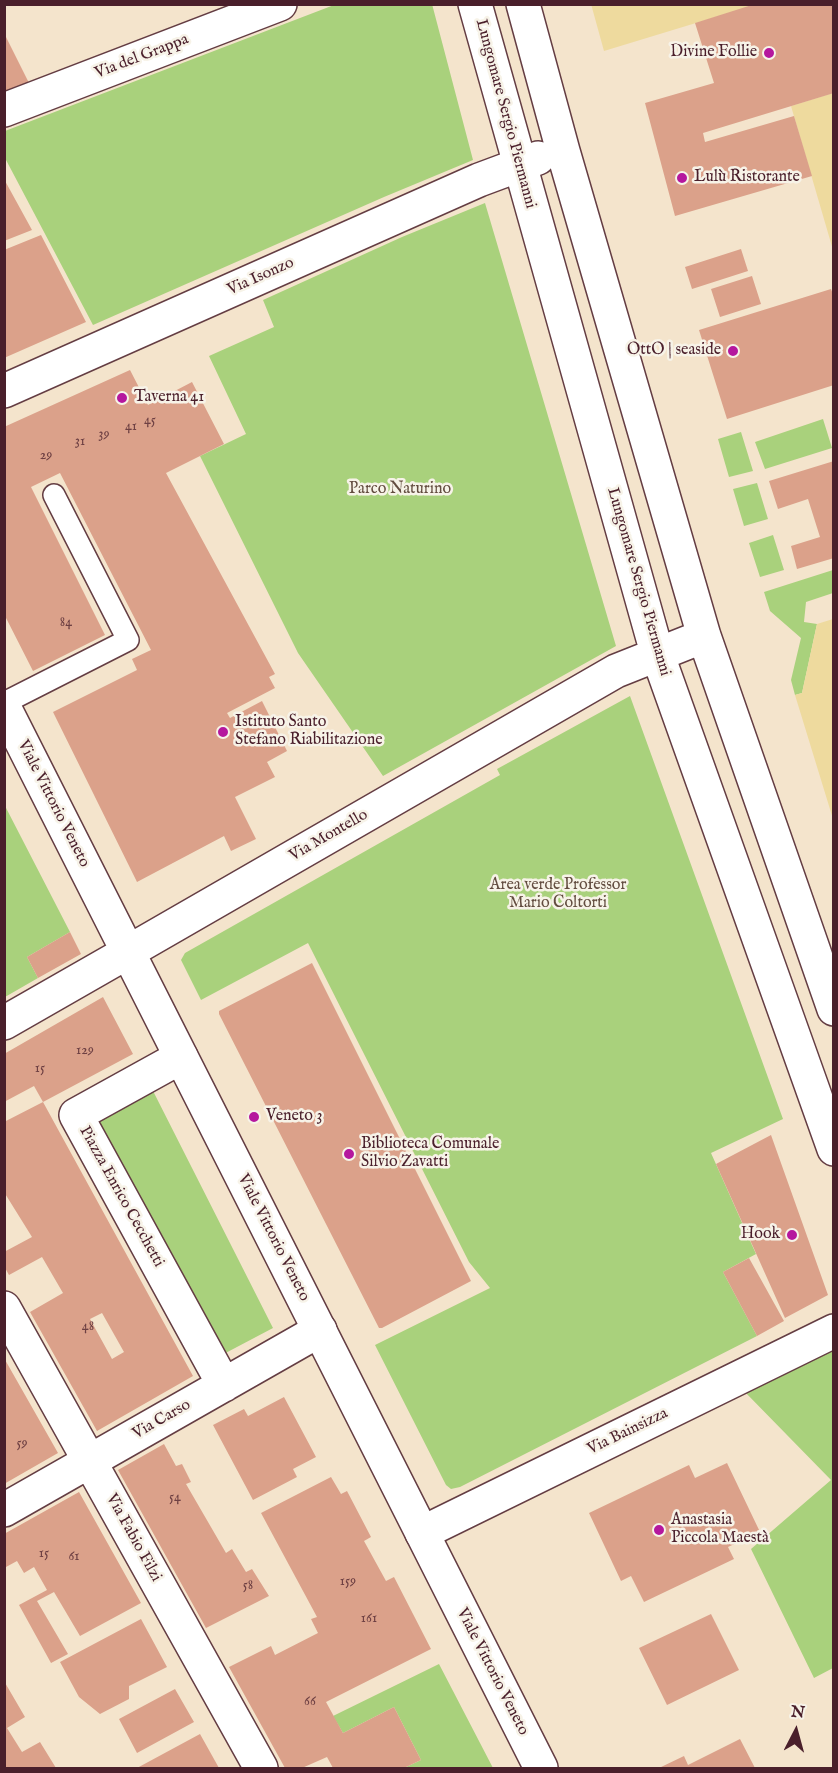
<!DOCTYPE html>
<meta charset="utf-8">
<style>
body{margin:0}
#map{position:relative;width:838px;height:1773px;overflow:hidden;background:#f4e4cc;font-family:"IM FELL English",serif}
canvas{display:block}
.frame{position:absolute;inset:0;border:6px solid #4a1f2b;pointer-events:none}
.north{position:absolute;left:766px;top:1701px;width:60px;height:60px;-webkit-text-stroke:4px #f7f3e8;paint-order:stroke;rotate:6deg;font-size:16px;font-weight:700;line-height:24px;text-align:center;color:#4a1f2b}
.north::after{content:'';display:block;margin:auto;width:21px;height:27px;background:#4a1f2b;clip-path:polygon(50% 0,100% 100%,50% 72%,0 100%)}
</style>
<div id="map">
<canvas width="838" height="1773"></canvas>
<div class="frame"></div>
<div class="north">N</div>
</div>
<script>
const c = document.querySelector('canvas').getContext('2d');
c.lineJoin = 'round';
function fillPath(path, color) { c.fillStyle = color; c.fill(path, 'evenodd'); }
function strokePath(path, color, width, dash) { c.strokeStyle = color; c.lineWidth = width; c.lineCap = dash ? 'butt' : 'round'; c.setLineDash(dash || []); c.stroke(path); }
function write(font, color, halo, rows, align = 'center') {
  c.font = font + ' "IM FELL English",serif'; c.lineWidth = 5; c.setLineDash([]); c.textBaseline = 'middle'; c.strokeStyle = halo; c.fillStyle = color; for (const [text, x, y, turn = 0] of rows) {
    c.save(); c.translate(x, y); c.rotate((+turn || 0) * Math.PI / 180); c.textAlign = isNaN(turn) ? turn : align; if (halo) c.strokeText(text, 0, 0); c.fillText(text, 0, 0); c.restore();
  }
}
const green = new Path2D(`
 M 432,4 L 473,160 L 384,197 L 93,325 L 5,158 L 5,131 L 334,5 Z
 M 485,203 L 616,646 L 383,776 L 298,653 L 200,456 L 246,434 L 209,356 L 274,327 L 263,300 L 402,237 Z
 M 823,419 L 832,448 L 765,469 L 755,442 Z
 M 741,432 L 753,471 L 729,477 L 718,439 Z
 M 757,483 L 768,519 L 744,526 L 733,489 Z
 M 773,535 L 784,570 L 760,577 L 749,543 Z
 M 833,570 L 833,593 L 806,602 L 804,622 L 817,624 L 802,693 L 795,695 L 791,680 L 801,638 L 770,611 L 764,592 Z
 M 630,696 L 783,1119 L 711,1153 L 756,1254 L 723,1272 L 757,1336 L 460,1487 L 451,1489 L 446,1485 L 375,1345 L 490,1288 L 469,1262 L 308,943 L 201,1000 L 181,960 L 185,953 L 500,775 L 497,769 Z
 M 4,804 L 70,932 L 27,957 L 38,978 L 5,997 Z
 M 151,1087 L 273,1328 L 218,1357 L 91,1119 Z
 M 833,1347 L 833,1668 L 814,1678 L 751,1549 L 831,1480 L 743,1390 Z
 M 439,1664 L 493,1768 L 404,1768 L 421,1760 L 394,1707 L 343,1733 L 333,1716 Z`);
const sand = new Path2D(`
 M 591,4 L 755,5 L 604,51 Z
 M 833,93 L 833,250 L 791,106 Z
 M 833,619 L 834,619 L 833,819 L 795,695 L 802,693 L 817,624 Z`);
const building = new Path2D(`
 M 755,4 L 834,4 L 834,93 L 703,133 L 705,142 L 794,116 L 812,176 L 675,216 L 645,103 L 714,83 L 695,23 Z
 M 4,33 L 29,83 L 4,92 Z
 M 4,179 L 32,230 L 4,241 Z
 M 41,235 L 86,322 L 4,358 L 4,250 Z
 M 741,249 L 748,271 L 692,289 L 685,267 Z
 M 752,276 L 761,304 L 720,317 L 711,289 Z
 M 831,289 L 834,297 L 834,385 L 727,419 L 699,330 Z
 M 130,370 L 148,405 L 192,382 L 224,444 L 166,473 L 275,674 L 269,677 L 275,688 L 227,713 L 230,718 L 262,701 L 287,751 L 267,762 L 275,777 L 235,797 L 256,839 L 231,851 L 224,836 L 137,882 L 53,712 L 137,670 L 132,659 L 151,650 L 60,473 L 31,487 L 105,635 L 33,671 L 4,614 L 4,427 Z
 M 834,461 L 834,558 L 797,569 L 791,546 L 820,537 L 808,499 L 778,509 L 769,481 Z
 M 70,932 L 81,954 L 38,978 L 27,957 Z
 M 312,963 L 471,1281 L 382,1328 L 379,1328 L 219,1014 L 219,1011 Z
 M 103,997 L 133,1054 L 43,1102 L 34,1086 L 4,1102 L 4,1054 Z
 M 43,1102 L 193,1376 L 97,1431 L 30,1312 L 63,1293 L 42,1257 L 9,1275 L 4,1266 L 4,1252 L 32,1237 L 4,1192 L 4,1122 ZM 102,1313 L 124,1352 L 112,1359 L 90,1319 Z
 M 771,1135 L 828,1295 L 785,1318 L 716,1164 Z
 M 749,1258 L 784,1321 L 757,1336 L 723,1272 Z
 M 4,1358 L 58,1453 L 4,1484 Z
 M 284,1397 L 316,1457 L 293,1469 L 297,1477 L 253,1500 L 213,1425 L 244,1409 L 248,1416 Z
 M 164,1444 L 176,1466 L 182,1464 L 191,1482 L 186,1484 L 226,1553 L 232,1549 L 246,1572 L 252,1569 L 269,1596 L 206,1628 L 118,1470 Z
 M 727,1463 L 760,1532 L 728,1547 L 734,1559 L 644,1602 L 631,1576 L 621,1581 L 589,1513 L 689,1465 L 695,1478 Z
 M 331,1477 L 341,1494 L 347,1491 L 371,1537 L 364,1541 L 386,1581 L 394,1577 L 431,1649 L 326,1702 L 343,1733 L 394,1707 L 421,1760 L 404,1768 L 333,1768 L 327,1757 L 302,1768 L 285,1768 L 229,1667 L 271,1646 L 275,1655 L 318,1633 L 311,1619 L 317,1617 L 261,1513 Z
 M 79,1492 L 141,1603 L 80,1636 L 54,1592 L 37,1601 L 68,1654 L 51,1663 L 19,1605 L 47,1590 L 34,1567 L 24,1573 L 17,1561 L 6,1567 L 4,1534 Z
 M 711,1614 L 739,1670 L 667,1705 L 639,1648 Z
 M 141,1619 L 167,1667 L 129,1686 L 129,1699 L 100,1714 L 79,1697 L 60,1662 Z
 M 4,1681 L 25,1717 L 7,1728 L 22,1752 L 40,1742 L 56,1768 L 4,1768 Z
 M 175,1689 L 194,1722 L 137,1753 L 119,1719 Z
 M 200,1734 L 219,1768 L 137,1768 Z
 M 740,1739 L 755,1768 L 659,1768 L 684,1756 L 688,1765 Z`);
const service = new Path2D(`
 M 4,703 L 128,640 L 54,495`);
const minor = new Path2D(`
 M 475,4 L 657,653 L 834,1149
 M 523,4 L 563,151 L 704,636 L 834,1009
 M 4,110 L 280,4
 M 4,391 L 479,180 L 538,158
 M 128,952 L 616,671 L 704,636
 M 181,1057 L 76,1115 L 224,1385
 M 4,1308 L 261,1768
 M 4,1510 L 320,1330
 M 422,1533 L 834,1331`);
const tertiary = new Path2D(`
 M 4,707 L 541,1768
 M 4,1023 L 128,952`);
const markers = [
 [769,53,6,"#b5179e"],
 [682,178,6,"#b5179e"],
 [733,351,6,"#b5179e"],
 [122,398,6,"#b5179e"],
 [223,732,6,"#b5179e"],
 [254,1117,6,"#b5179e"],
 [349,1154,6,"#b5179e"],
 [792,1235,6,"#b5179e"],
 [659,1530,6,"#b5179e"]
];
const numberNames = [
 ["45",150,421],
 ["41",131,427],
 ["39",104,435],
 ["31",80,442],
 ["29",46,456],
 ["84",66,623],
 ["129",85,1051],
 ["15",40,1069],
 ["48",88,1327],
 ["59",22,1444],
 ["54",175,1498],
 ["15",44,1554],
 ["61",74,1557],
 ["159",348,1582],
 ["58",248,1586],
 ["161",369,1619],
 ["66",310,1702]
];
const poiNames = [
 ["Divine Follie",757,53,"right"],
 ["Lulù Ristorante",694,178],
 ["OttO | seaside",721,351,"right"],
 ["Taverna 41",134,398],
 ["Istituto Santo",235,723],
 ["Stefano Riabilitazione",235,741],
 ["Veneto 3",266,1117],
 ["Biblioteca Comunale",361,1145],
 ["Silvio Zavatti",361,1163],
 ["Hook",780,1235,"right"],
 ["Anastasia",671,1521],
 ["Piccola Maestà",671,1539]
];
const streetNames = [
 ["Via del Grappa",142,57,-21],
 ["Lungomare Sergio Piermanni",505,114,75],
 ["Via Isonzo",261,277,-24],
 ["Lungomare Sergio Piermanni",638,582,74],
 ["Viale Vittorio Veneto",53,804,63],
 ["Via Montello",329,836,-30],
 ["Piazza Enrico Cecchetti",121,1197,61],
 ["Viale Vittorio Veneto",273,1238,63],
 ["Via Carso",162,1420,-30],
 ["Via Bainsizza",628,1432,-26],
 ["Via Fabio Filzi",133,1538,61],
 ["Viale Vittorio Veneto",492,1672,63]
];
const parkNames = [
 ["Parco Naturino",400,490],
 ["Area verde Professor",558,886],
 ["Mario Coltorti",558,904]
];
fillPath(green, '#a9d17c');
fillPath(sand, '#eeda9e');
fillPath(building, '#dba18a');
strokePath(service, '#643d43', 24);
strokePath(minor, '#643d43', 36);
strokePath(tertiary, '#643d43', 36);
strokePath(service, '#fff', 21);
strokePath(minor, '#fff', 33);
strokePath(tertiary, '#fff', 33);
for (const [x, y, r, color] of markers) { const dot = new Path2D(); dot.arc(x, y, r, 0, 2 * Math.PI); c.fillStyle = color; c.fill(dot); strokePath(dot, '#f7f3e8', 2); }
write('14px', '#6e4043', null, numberNames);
write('16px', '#4a1f2b', '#f7f3e8', poiNames, 'left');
write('16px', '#4a1f2b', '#f7f3e8', streetNames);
write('16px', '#624c3f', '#f7f3e8', parkNames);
</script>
